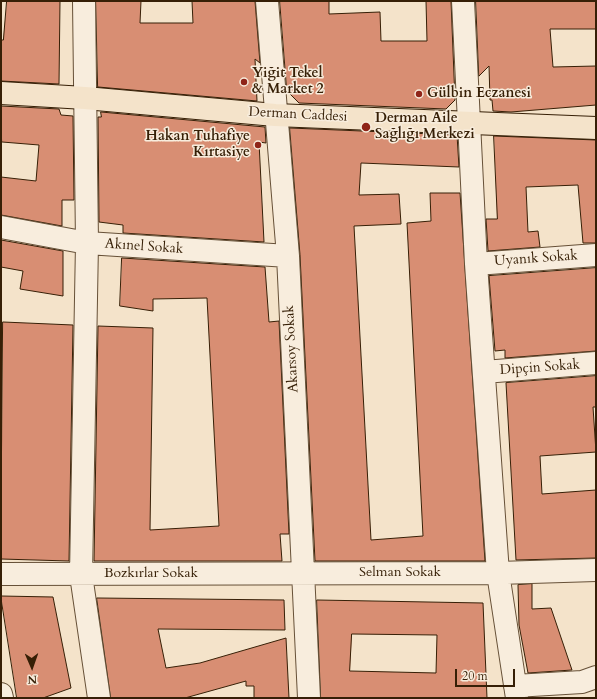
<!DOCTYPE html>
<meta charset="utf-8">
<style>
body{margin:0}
#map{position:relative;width:597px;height:699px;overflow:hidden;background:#f4e3ca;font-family:Cardo,serif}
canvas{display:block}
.frame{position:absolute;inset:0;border:2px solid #361f06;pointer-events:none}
.north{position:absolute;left:12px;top:647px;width:40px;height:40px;-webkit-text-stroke:3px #f8eddd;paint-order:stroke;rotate:178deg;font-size:11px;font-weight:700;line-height:16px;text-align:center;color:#361f06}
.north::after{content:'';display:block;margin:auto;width:14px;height:18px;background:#361f06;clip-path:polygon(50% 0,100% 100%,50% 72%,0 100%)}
.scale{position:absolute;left:455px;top:669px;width:60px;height:18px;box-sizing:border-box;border:2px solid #361f06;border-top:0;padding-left:5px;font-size:12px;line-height:14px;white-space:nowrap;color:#361f06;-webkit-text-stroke:3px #f8eddd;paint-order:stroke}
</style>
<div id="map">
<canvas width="597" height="699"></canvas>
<div class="frame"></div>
<div class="north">N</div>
<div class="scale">20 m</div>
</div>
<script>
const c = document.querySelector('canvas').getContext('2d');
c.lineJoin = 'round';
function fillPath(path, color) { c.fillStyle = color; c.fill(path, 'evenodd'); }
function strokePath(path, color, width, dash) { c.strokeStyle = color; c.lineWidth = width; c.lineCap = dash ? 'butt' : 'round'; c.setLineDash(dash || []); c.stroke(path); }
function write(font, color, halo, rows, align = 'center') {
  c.font = font + ' Cardo,serif'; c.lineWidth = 3; c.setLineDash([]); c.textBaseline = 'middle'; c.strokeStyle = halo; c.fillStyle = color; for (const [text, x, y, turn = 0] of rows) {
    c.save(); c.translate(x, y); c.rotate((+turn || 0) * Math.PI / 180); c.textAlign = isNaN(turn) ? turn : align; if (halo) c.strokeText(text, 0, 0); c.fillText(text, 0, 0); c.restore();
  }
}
const building = new Path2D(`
 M 7,1 L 60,1 L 59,84 L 1,81 L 1,40 L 3,40 Z
 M 96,1 L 141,1 L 140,23 L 193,23 L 192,1 L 255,1 L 260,63 L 255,59 L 257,101 L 98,87 Z
 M 280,1 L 329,1 L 329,14 L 380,12 L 381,41 L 427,41 L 426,1 L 451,1 L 455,100 L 446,109 L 299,103 L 287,91 Z
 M 476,1 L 596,1 L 596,29 L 550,29 L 553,67 L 596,66 L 596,105 L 511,112 L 493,111 L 492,100 L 490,100 L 489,66 L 479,76 Z
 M 1,106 L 59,109 L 61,115 L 73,116 L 74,200 L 62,200 L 62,226 L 1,215 L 1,177 L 36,181 L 39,145 L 2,142 Z
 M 101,112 L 265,127 L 266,143 L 259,142 L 264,242 L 123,233 L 123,225 L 99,222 L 98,117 L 101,117 Z
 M 290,128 L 457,135 L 459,167 L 361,163 L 359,195 L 399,194 L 401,224 L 354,226 L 371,540 L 423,536 L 407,223 L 431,221 L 430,193 L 460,193 L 485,561 L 315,561 L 300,255 Z
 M 494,136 L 596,140 L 596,243 L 583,243 L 578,185 L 526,187 L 528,232 L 538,231 L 540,247 L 488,251 L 486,219 L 497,219 Z
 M 1,240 L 63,251 L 63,296 L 20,289 L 23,271 L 1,267 Z
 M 122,258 L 265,267 L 269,322 L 279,321 L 289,534 L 280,534 L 282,561 L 94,561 L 98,326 L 153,328 L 150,530 L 219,526 L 207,298 L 153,299 L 153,311 L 120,306 Z
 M 596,268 L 596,351 L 505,358 L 505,350 L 495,351 L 489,276 Z
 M 3,322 L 73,325 L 69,561 L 1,559 Z
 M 596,376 L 596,407 L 593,407 L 596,452 L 540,456 L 542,494 L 596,490 L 596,558 L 516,560 L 506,383 Z
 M 532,584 L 532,609 L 551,608 L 572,670 L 528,673 L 519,625 L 518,585 Z
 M 1,596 L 53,597 L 71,688 L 43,698 L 17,698 Z
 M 97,598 L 284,600 L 285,630 L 158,629 L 166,668 L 200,663 L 286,638 L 289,698 L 254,698 L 254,686 L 246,686 L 246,681 L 185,698 L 111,698 Z
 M 317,600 L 483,603 L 487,698 L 321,698 ZM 352,634 L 437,635 L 436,673 L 350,671 Z`);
const minor = new Path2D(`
 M 84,1 L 87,243 L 81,575 L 99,698
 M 267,1 L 288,256 L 309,698
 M 463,1 L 476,264 L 498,573 L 517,698
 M 1,227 L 87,243 L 288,256
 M 476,264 L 596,255
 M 484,372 L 596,363
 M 1,574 L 498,573 L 596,570
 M 515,686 L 582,682 L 596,677
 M 1,694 L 2,698`);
const major = new Path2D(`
 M 1,93 L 85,98 L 275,115 L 596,128`);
const markers = [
 [244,82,4,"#8f2418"],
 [419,94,4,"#8f2418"],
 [366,127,5,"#8f2418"],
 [258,145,4,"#8f2418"]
];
const poiNames = [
 ["Yiğit Tekel",252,74],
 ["& Market 2",252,90],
 ["Gülbin Eczanesi",427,94],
 ["Derman Aile",375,119],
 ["Sağlığı Merkezi",375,135],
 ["Hakan Tuhafiye",250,137,"right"],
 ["Kırtasiye",250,153,"right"]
];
const streetNames = [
 ["Derman Caddesi",298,115,3],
 ["Akınel Sokak",144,247,4],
 ["Uyanık Sokak",536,259,-4],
 ["Akarsoy Sokak",292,349,-93],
 ["Dipçin Sokak",540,368,-4],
 ["Selman Sokak",400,573],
 ["Bozkırlar Sokak",151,574]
];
fillPath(building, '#d88e73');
strokePath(building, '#361f06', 1);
strokePath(minor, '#665037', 24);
strokePath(major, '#361f06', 24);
strokePath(minor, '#f8eddd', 22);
strokePath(major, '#f4e3ca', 22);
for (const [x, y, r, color] of markers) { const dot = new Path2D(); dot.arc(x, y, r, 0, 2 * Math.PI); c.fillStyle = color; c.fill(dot); strokePath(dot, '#f8eddd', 1.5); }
write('bold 14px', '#361f06', '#f8eddd', poiNames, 'left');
write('14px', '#361f06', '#f8eddd', streetNames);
</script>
